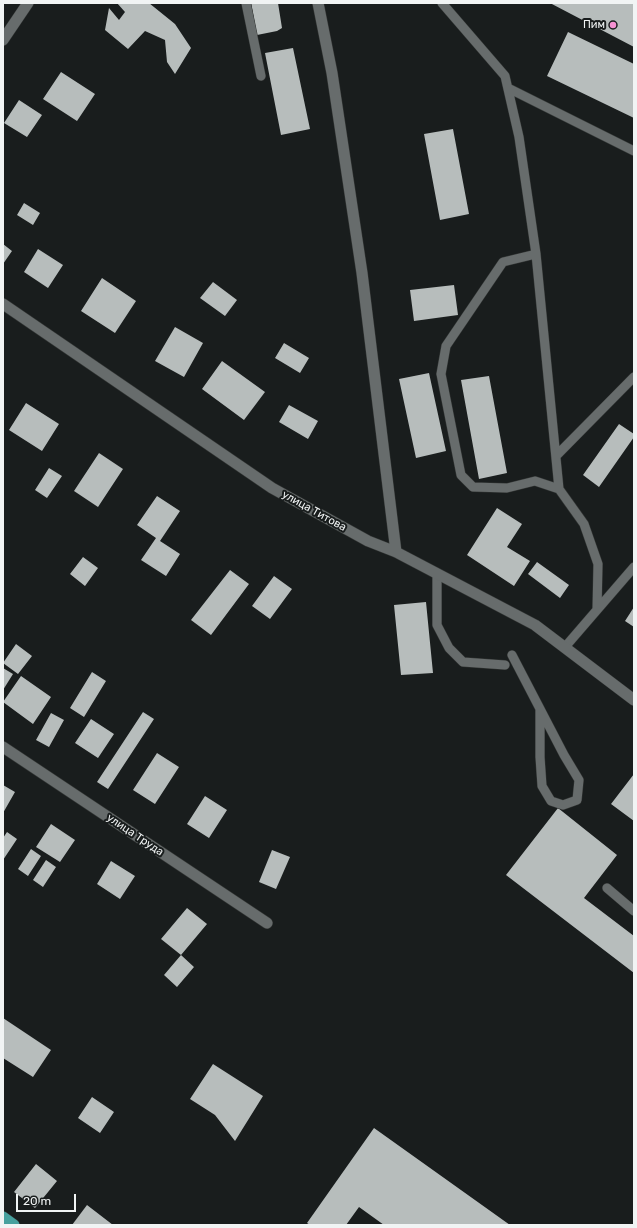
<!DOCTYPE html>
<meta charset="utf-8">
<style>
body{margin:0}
#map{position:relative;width:637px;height:1228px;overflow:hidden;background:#191d1d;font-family:Rubik,sans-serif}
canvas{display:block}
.frame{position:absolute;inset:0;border:4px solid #f1f4f4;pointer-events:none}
.scale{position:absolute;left:16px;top:1194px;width:60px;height:18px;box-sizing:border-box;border:2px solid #f1f4f4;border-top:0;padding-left:5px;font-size:12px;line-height:14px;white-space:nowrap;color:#f1f4f4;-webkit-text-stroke:3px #191d1d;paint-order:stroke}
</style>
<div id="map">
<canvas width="637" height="1228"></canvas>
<div class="frame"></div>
<div class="scale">20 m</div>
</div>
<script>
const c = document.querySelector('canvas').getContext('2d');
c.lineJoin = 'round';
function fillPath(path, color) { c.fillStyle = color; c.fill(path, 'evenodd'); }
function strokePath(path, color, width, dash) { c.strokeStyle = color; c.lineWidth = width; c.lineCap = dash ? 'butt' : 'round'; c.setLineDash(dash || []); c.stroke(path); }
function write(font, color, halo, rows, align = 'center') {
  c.font = font + ' Rubik,sans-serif'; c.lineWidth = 4; c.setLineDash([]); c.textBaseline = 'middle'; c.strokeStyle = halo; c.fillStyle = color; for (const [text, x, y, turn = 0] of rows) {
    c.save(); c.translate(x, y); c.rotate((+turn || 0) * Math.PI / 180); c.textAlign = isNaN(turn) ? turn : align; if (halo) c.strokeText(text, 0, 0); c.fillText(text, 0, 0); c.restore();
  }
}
const building = new Path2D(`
 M 117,3 L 149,3 L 175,24 L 191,48 L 175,74 L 167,62 L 165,40 L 145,31 L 128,49 L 105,30 L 109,8 L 119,20 L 125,12 Z
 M 251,3 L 278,3 L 282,28 L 277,31 L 257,35 Z
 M 550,3 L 634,3 L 634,47 Z
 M 568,32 L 634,64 L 634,118 L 547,76 Z
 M 293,48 L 310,129 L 281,135 L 265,53 Z
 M 61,72 L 95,94 L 77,121 L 43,99 Z
 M 19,100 L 42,115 L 27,137 L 4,123 Z
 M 453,129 L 469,214 L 440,220 L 424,134 Z
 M 24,203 L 40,213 L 33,225 L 17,215 Z
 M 3,244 L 12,251 L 3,264 Z
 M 38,249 L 63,265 L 48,288 L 24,272 Z
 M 102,278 L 136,301 L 115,333 L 81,311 Z
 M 213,282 L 237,300 L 225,316 L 200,298 Z
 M 454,285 L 458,315 L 414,321 L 410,290 Z
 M 175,327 L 203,343 L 184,377 L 155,361 Z
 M 284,343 L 309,358 L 300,373 L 275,358 Z
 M 222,361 L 265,392 L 244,420 L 202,389 Z
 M 429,373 L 446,451 L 416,458 L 399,379 Z
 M 489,376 L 507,473 L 479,479 L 461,380 Z
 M 26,403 L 59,424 L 42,451 L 9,430 Z
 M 289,405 L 318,421 L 308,439 L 279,422 Z
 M 619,424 L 634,434 L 634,437 L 599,487 L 583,475 Z
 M 99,453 L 123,469 L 98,507 L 74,491 Z
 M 49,468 L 62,476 L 47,498 L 35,490 Z
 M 157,496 L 180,511 L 160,541 L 180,554 L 166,576 L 141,560 L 156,538 L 137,525 Z
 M 497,508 L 522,524 L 507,547 L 530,561 L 514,586 L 467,555 Z
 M 83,557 L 98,568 L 85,586 L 70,574 Z
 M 537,562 L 569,585 L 560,598 L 528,574 Z
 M 230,570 L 249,584 L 211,635 L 191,620 Z
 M 274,576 L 292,589 L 270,619 L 252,606 Z
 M 426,602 L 433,673 L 401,675 L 394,605 Z
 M 634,607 L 634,627 L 625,621 Z
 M 16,644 L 32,656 L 18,674 L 3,663 Z
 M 3,668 L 13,674 L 3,690 Z
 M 92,672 L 106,681 L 84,717 L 70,708 Z
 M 21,676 L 51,697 L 33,724 L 3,702 Z
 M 143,712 L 154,719 L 108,789 L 97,782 Z
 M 51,713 L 64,720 L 49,747 L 36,740 Z
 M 91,719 L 114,734 L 98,758 L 75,743 Z
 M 157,753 L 179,767 L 155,804 L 133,790 Z
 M 634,774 L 634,821 L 611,804 Z
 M 3,785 L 15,792 L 3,813 Z
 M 205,796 L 227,810 L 209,838 L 187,824 Z
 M 558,808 L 617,855 L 584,898 L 634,936 L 634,973 L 506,875 Z
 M 51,824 L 75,840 L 60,862 L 36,847 Z
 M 7,832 L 17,839 L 3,860 L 3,838 Z
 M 31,849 L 41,856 L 28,876 L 18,869 Z
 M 272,850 L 290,857 L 276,889 L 259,882 Z
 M 46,860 L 56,867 L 43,887 L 33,880 Z
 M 111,861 L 135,876 L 120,899 L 97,884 Z
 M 187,908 L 207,924 L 181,955 L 161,939 Z
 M 181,955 L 194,967 L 177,987 L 164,975 Z
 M 3,1018 L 51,1050 L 33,1077 L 3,1058 Z
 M 213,1064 L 263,1096 L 235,1141 L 215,1115 L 190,1099 Z
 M 92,1097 L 114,1112 L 100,1133 L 78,1118 Z
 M 374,1128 L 510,1225 L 384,1225 L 359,1207 L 346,1225 L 310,1225 L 307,1223 Z
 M 36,1164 L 57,1181 L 35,1208 L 14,1192 Z
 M 87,1205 L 113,1225 L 72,1225 Z`);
const service = new Path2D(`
 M 246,3 L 261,76
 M 442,3 L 505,76 L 519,137 L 536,254 L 559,489
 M 508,88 L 634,151
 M 536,254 L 503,262 L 446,346 L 441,374 L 461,475 L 473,487 L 507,488 L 535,481 L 559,489 L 584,524 L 598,564 L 597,610
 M 556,456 L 634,377
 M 437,574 L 437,625 L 449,648 L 463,662 L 505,665
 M 565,647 L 634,567
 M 512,655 L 564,755 L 579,780 L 577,800 L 563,805 L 551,801 L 542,786 L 540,757 L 540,710
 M 607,888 L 634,911`);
const minor = new Path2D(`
 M 318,3 L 332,73 L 362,273 L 396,552
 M 3,304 L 272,488 L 368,541 L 396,552 L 535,625 L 634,700
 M 3,747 L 267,923`);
const tertiary = new Path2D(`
 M 3,40 L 28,3`);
const primary = new Path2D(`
 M 3,1217 L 14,1225`);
const markers = [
 [613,25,4,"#f591d2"]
];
const poiNames = [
 ["Пим",605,25]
];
const streetNames = [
 ["улица Титова",314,511,29],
 ["улица Труда",135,835,34]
];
fillPath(building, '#b7bdbc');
strokePath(service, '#343736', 10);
strokePath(minor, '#343736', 12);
strokePath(tertiary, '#343736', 12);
strokePath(primary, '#343736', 12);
strokePath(service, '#676c6c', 9);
strokePath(minor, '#676c6c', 11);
strokePath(tertiary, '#676c6c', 11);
strokePath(primary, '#47a19e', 11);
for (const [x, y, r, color] of markers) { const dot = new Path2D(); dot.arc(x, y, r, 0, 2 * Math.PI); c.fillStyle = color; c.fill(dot); strokePath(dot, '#191d1d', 1.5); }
write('11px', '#f1f4f4', '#191d1d', poiNames, 'right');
write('11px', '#f1f4f4', '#191d1d', streetNames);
</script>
